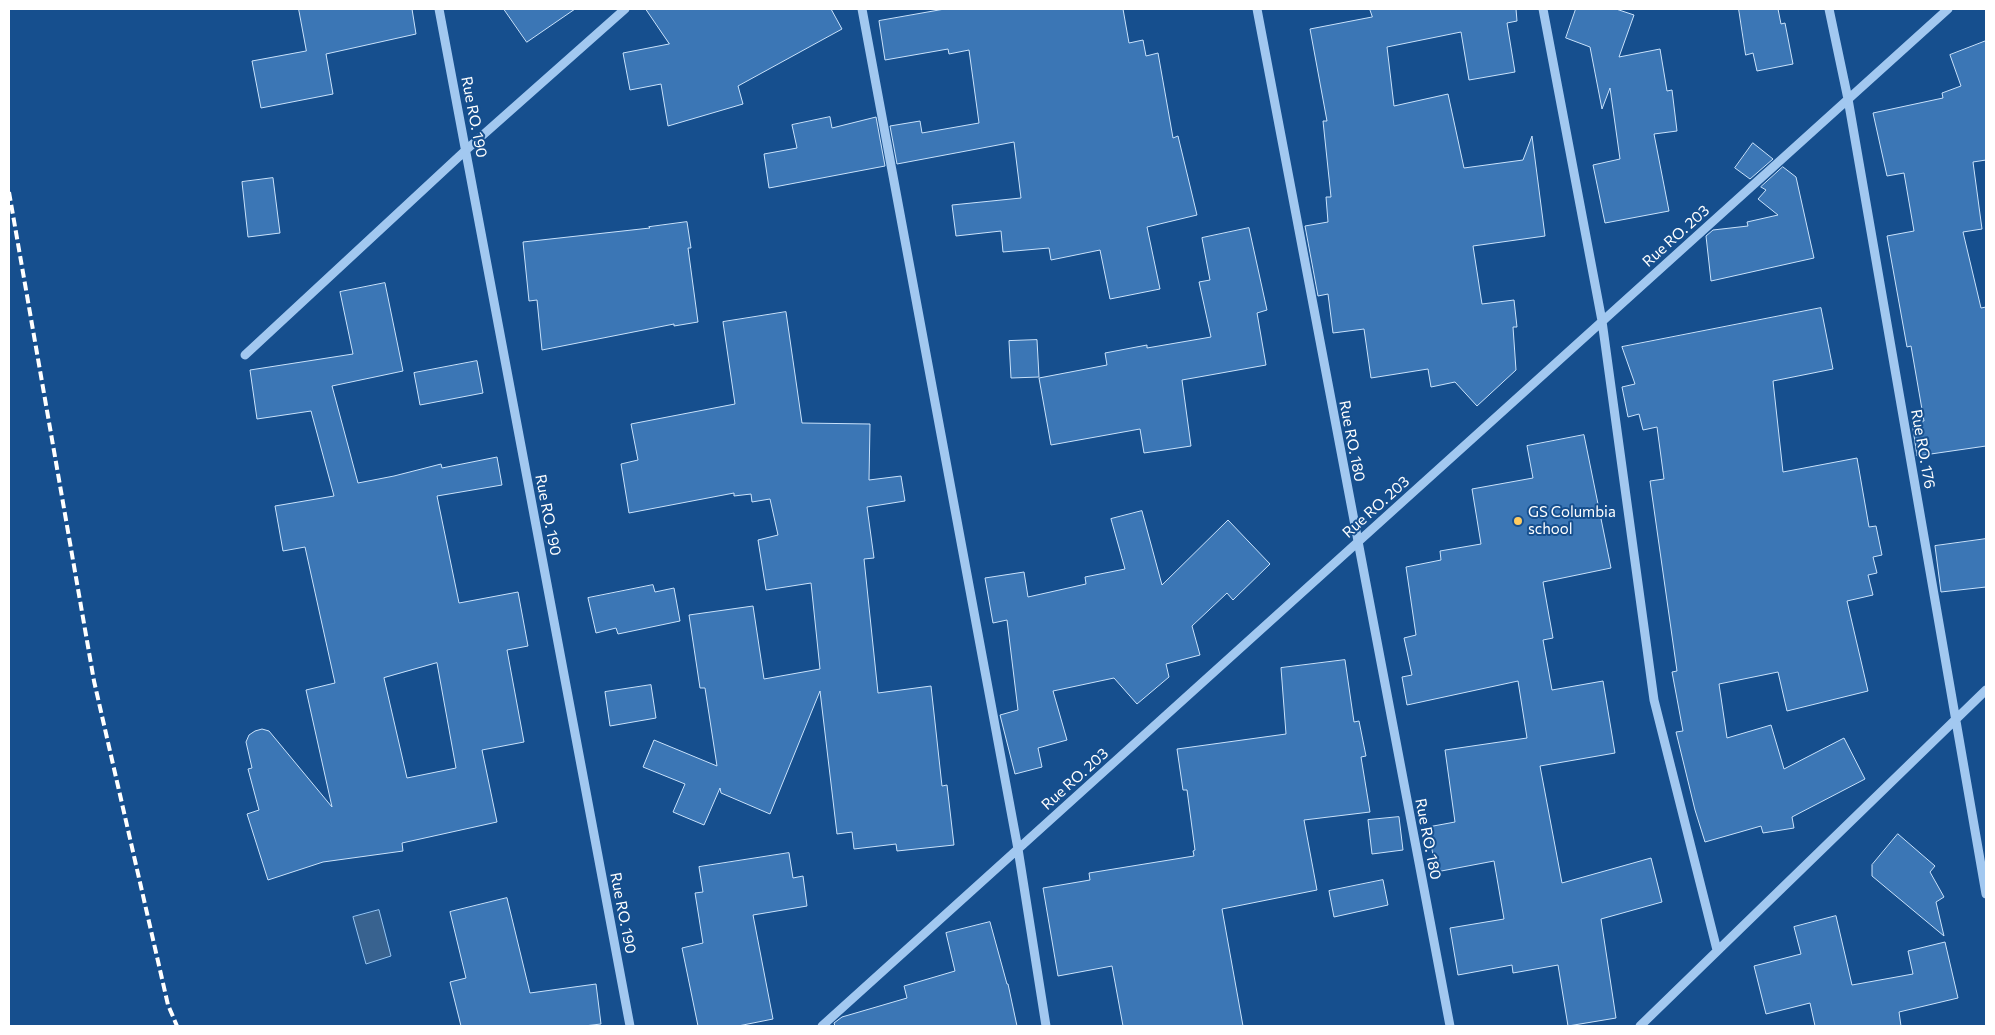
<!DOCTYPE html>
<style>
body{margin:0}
#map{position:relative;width:1995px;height:1035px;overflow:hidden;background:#164f8e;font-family:Commissioner,sans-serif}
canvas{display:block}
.frame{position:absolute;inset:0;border:10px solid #fff;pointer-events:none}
</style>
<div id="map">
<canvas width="1995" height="1035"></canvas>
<div class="frame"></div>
</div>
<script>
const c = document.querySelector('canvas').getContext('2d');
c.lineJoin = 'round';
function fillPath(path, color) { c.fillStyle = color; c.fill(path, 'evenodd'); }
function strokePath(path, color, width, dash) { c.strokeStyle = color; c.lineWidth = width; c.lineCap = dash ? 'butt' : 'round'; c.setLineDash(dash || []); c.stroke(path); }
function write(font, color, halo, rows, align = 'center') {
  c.font = font + ' Commissioner,sans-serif'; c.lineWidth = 4; c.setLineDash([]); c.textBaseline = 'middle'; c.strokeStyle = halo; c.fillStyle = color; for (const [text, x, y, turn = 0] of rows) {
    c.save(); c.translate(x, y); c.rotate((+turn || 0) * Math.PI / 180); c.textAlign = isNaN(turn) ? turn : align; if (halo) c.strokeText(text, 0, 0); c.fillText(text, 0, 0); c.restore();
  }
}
const water = new Path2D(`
 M 379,910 L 391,956 L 366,964 L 353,917 Z`);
const building = new Path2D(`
 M 299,9 L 412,9 L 416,34 L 326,54 L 333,94 L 261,108 L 252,61 L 306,51 Z
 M 504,9 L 575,9 L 527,42 Z
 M 646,9 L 831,9 L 842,29 L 738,86 L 743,104 L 668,126 L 661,84 L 630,90 L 623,53 L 669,44 Z
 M 945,9 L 1123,9 L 1129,43 L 1143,40 L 1146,56 L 1158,53 L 1173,138 L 1178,136 L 1197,215 L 1147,227 L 1160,289 L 1110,299 L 1100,250 L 1051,260 L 1049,248 L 1003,252 L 1001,231 L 956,236 L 952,205 L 1021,198 L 1014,142 L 897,164 L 890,126 L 920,121 L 922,133 L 979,123 L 969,50 L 949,54 L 948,49 L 885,60 L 879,21 Z
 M 1370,9 L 1516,9 L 1517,21 L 1507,23 L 1515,72 L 1469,80 L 1461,32 L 1387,47 L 1394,106 L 1448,94 L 1464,168 L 1523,160 L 1532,136 L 1545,236 L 1473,246 L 1482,304 L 1514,300 L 1517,327 L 1513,327 L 1516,370 L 1477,406 L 1455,382 L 1431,387 L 1428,369 L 1371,378 L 1364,329 L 1333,333 L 1328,294 L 1318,296 L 1305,226 L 1328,222 L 1326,197 L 1331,197 L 1323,121 L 1327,121 L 1310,29 L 1372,17 Z
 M 1576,9 L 1616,9 L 1634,15 L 1619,57 L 1660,49 L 1667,91 L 1672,90 L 1677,131 L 1654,134 L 1669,211 L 1605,223 L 1593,165 L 1620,159 L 1610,88 L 1602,109 L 1590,47 L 1566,38 Z
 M 1739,9 L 1778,9 L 1781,24 L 1785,23 L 1793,64 L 1757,71 L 1753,53 L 1746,55 Z
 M 1986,41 L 1986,160 L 1973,162 L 1982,229 L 1963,232 L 1981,308 L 1986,307 L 1986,446 L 1917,456 L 1912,422 L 1924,421 L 1911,346 L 1907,347 L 1887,236 L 1914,231 L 1904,173 L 1887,176 L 1873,113 L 1943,98 L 1942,93 L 1961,86 L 1950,55 Z
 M 830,117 L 832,128 L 876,117 L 885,166 L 769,188 L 764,154 L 797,148 L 792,125 Z
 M 1753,143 L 1773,159 L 1750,179 L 1735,168 Z
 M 1783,167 L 1796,177 L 1814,258 L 1711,281 L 1706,236 L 1713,230 L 1748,226 L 1747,222 L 1778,215 L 1758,199 L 1766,190 L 1761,187 Z
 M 273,178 L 280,233 L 248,237 L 242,182 Z
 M 687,222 L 691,248 L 688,248 L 698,322 L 674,326 L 674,324 L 542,350 L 537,300 L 529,301 L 523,242 L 650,228 L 649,227 Z
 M 1249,228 L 1267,310 L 1257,313 L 1266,365 L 1182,380 L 1191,446 L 1144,453 L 1140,429 L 1051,445 L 1039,378 L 1107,365 L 1105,353 L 1147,345 L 1147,348 L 1211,337 L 1199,282 L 1210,280 L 1202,238 Z
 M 385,283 L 403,371 L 332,386 L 358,483 L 394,476 L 441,464 L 442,468 L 497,457 L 502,485 L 437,496 L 459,603 L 518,592 L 528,646 L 507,650 L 524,742 L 482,750 L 497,822 L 402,843 L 403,851 L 323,862 L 268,880 L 247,814 L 259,810 L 248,769 L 252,768 L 246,742 L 249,735 L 255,731 L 262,729 L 269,731 L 332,807 L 306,690 L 335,683 L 305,547 L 283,551 L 275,506 L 334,496 L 311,411 L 257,419 L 250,370 L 353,354 L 340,292 ZM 437,663 L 456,768 L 407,778 L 384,678 Z
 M 1821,308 L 1833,369 L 1773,381 L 1783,472 L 1857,458 L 1869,527 L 1876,526 L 1882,555 L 1873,557 L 1877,573 L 1868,575 L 1873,595 L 1847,601 L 1868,691 L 1787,711 L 1778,672 L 1719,684 L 1727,738 L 1771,725 L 1784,769 L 1844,738 L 1865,779 L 1792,817 L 1794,828 L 1763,833 L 1761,826 L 1705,842 L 1695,810 L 1676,732 L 1683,731 L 1672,672 L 1677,671 L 1650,481 L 1664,479 L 1657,427 L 1643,430 L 1639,414 L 1628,417 L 1622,387 L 1635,384 L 1622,347 Z
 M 786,312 L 802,423 L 870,424 L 869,480 L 901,476 L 905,501 L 867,507 L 874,558 L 864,559 L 878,693 L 931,686 L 942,786 L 947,785 L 954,845 L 897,851 L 896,844 L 854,849 L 852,832 L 837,834 L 820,691 L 770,814 L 721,793 L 720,788 L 704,825 L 673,812 L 685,784 L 643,767 L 654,740 L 717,766 L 705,688 L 700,688 L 689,615 L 753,606 L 764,679 L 820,669 L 811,583 L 766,590 L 758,540 L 778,535 L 770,499 L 752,502 L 751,494 L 734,496 L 734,493 L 629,513 L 621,464 L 638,460 L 631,424 L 735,404 L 723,322 Z
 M 1037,340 L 1039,377 L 1011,378 L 1009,341 Z
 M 477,361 L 483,393 L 420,405 L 414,373 Z
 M 1584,435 L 1611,568 L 1543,582 L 1553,638 L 1543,640 L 1552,690 L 1603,681 L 1615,753 L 1540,766 L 1562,883 L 1651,858 L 1662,902 L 1601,919 L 1616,1018 L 1568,1026 L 1558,965 L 1513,973 L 1512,965 L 1458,975 L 1450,928 L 1504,919 L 1494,861 L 1436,872 L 1428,827 L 1455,822 L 1445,750 L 1527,738 L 1518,681 L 1407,705 L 1402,677 L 1412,675 L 1404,638 L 1416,635 L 1406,567 L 1441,560 L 1440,551 L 1481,544 L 1472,489 L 1533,478 L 1527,446 Z
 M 1142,511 L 1162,585 L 1228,520 L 1270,564 L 1233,600 L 1227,593 L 1192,626 L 1200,655 L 1166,664 L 1169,677 L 1137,704 L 1114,678 L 1053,691 L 1067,740 L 1038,748 L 1042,767 L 1015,774 L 1000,715 L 1018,710 L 1007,620 L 993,623 L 985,578 L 1024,572 L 1028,597 L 1086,584 L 1085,577 L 1125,569 L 1111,519 Z
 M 1986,539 L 1986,587 L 1941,592 L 1935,546 Z
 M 653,585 L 655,592 L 674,588 L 680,621 L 618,634 L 616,628 L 596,633 L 588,598 Z
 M 1345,660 L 1354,722 L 1359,721 L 1366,756 L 1361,757 L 1370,812 L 1304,820 L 1317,890 L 1222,909 L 1243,1026 L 1123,1026 L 1112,966 L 1058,976 L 1043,888 L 1090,880 L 1089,873 L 1194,856 L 1193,851 L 1195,850 L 1187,790 L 1183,790 L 1177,749 L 1286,734 L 1281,668 Z
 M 651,685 L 656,718 L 610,726 L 605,692 Z
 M 1399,817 L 1403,850 L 1372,854 L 1368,820 Z
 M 1898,834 L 1935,866 L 1930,872 L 1944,897 L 1936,902 L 1944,936 L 1872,876 L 1872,865 Z
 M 789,853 L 793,878 L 803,876 L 807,906 L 753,915 L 773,1019 L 738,1026 L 698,1026 L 682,948 L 703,943 L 695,893 L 703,892 L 699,867 Z
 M 1383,880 L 1388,905 L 1334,917 L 1329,891 Z
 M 507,898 L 530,993 L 596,984 L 601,1024 L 584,1026 L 461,1026 L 450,982 L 466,978 L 450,912 Z
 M 1836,916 L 1852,985 L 1913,974 L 1908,951 L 1945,942 L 1958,998 L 1899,1012 L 1901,1026 L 1815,1026 L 1810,1003 L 1766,1014 L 1754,966 L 1801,954 L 1794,927 Z
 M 990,922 L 1007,984 L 1008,984 L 1017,1026 L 835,1026 L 834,1023 L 842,1017 L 907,998 L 904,986 L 955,971 L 946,933 Z`);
const minor = new Path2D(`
 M 439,9 L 630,1026
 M 862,9 L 1018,849 L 1046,1026
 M 1257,9 L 1450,1026
 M 1543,9 L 1602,321 L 1654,700 L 1717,950
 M 1829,9 L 1848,99 L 1986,894
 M 245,355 L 466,150 L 625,9
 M 822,1026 L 1948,9
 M 1640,1026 L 1986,690`);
const rail = new Path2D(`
 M 9,192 L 94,681 L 168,1005 L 177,1026`);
const markers = [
 [1518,521,5,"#ffcb61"]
];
const streetNames = [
 ["Rue RO. 190",474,117,79],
 ["Rue RO. 203",1676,236,-42],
 ["Rue RO. 180",1352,441,79],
 ["Rue RO. 176",1923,449,80],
 ["Rue RO. 203",1376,507,-42],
 ["Rue RO. 190",548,515,79],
 ["Rue RO. 203",1075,779,-42],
 ["Rue RO. 180",1428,839,79],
 ["Rue RO. 190",623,913,79]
];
const poiNames = [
 ["GS Columbia",1528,512],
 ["school",1528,529]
];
fillPath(water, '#38628f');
strokePath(water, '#95c4f2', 1);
fillPath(building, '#3b76b5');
strokePath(building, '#c9e2fb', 1);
strokePath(minor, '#a2c8f0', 9);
strokePath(rail, '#fff', 4, [9, 4]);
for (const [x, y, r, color] of markers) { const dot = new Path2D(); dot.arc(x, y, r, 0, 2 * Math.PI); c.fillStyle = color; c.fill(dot); strokePath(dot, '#164f8e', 2); }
write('15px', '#fff', '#164f8e', streetNames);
write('15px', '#fff', '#164f8e', poiNames, 'left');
</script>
